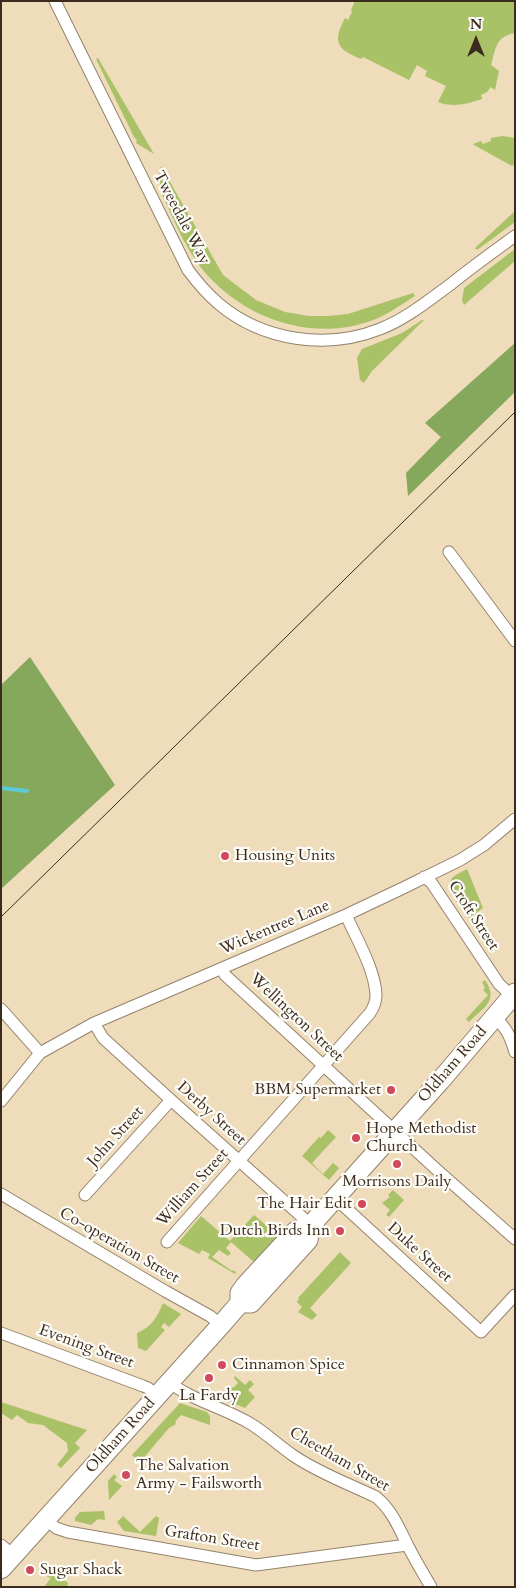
<!DOCTYPE html>
<style>
body{margin:0}
#map{position:relative;width:516px;height:1588px;overflow:hidden;background:#eedcba;font-family:Cardo,serif}
canvas{display:block}
.frame{position:absolute;inset:0;border:2px solid #3b2a1e;pointer-events:none}
.north{position:absolute;left:451px;top:15px;width:50px;height:50px;-webkit-text-stroke:4px #fdfcf7;paint-order:stroke;rotate:0deg;font-size:14px;font-weight:700;line-height:20px;text-align:center;color:#3b2a1e}
.north::after{content:'';display:block;margin:auto;width:18px;height:22px;background:#3b2a1e;clip-path:polygon(50% 0,100% 100%,50% 72%,0 100%)}
</style>
<div id="map">
<canvas width="516" height="1588"></canvas>
<div class="frame"></div>
<div class="north">N</div>
</div>
<script>
const c = document.querySelector('canvas').getContext('2d');
c.lineJoin = 'round';
function fillPath(path, color) { c.fillStyle = color; c.fill(path, 'evenodd'); }
function strokePath(path, color, width, dash) { c.strokeStyle = color; c.lineWidth = width; c.lineCap = dash ? 'butt' : 'round'; c.setLineDash(dash || []); c.stroke(path); }
function write(font, color, halo, rows, align = 'center') {
  c.font = font + ' Cardo,serif'; c.lineWidth = 4.5; c.setLineDash([]); c.textBaseline = 'middle'; c.strokeStyle = halo; c.fillStyle = color; for (const [text, x, y, turn = 0] of rows) {
    c.save(); c.translate(x, y); c.rotate((+turn || 0) * Math.PI / 180); c.textAlign = isNaN(turn) ? turn : align; if (halo) c.strokeText(text, 0, 0); c.fillText(text, 0, 0); c.restore();
  }
}
const green = new Path2D(`
 M 355,1 L 515,1 L 515,33 C 495,37 496,48 491,65 L 499,71 L 495,90 L 491,87 L 487,92 L 481,95 L 482,99 C 467,104 453,108 438,102 L 446,86 L 425,76 L 427,71 L 417,65 L 409,80 L 363,57 L 361,59 C 337,49 332,42 345,18 L 348,20 L 352,12 L 351,10 Z
 M 98,58 L 154,154 L 136,143 L 137,140 L 134,137 L 96,59 Z
 M 502,136 L 515,138 L 515,164 L 512,166 L 474,145 L 473,144 L 481,141 L 483,144 L 491,141 L 491,138 Z
 M 161,166 L 223,275 L 256,300 L 285,312 L 309,316 L 327,316 L 348,314 L 413,293 L 415,296 C 402,304 390,313 376,319 C 314,344 243,319 202,269 C 184,246 173,218 161,192 L 160,183 L 157,182 Z
 M 515,211 L 515,222 L 477,250 L 475,248 Z
 M 515,249 L 515,261 L 464,305 L 462,300 L 464,288 Z
 M 422,320 L 424,320 L 372,371 L 364,383 L 360,380 L 357,358 L 362,349 L 402,333 Z
 M 467,869 L 483,908 L 469,918 C 463,909 442,888 453,877 C 457,874 463,871 467,869 Z
 M 485,980 C 499,1001 484,1007 469,1022 L 466,1019 L 488,995 L 483,990 L 485,988 L 482,982 Z
 M 328,1130 L 336,1137 L 312,1163 L 323,1174 L 333,1163 L 339,1168 L 329,1180 L 302,1156 L 319,1137 L 321,1138 Z
 M 393,1190 L 404,1200 L 389,1217 L 386,1215 L 390,1210 L 382,1203 L 390,1197 L 388,1195 Z
 M 254,1215 L 279,1236 L 255,1263 L 231,1242 L 226,1248 L 231,1253 L 228,1256 L 219,1250 L 212,1257 L 232,1271 L 233,1270 L 236,1272 L 235,1274 L 208,1258 L 210,1254 L 202,1250 L 199,1254 L 178,1243 L 201,1216 L 230,1241 Z
 M 340,1252 L 351,1263 L 310,1308 L 317,1315 L 312,1320 L 298,1312 L 302,1307 L 297,1302 L 299,1299 L 298,1298 Z
 M 163,1303 L 181,1314 L 169,1327 L 164,1323 L 161,1327 L 165,1330 L 146,1351 L 138,1348 L 137,1333 C 152,1327 157,1317 163,1303 Z
 M 235,1376 L 245,1385 L 250,1380 L 254,1384 L 248,1390 L 255,1397 L 245,1408 L 217,1397 L 220,1393 L 223,1395 L 231,1386 L 233,1388 L 238,1383 L 234,1378 Z
 M 1,1402 L 87,1430 L 75,1443 L 80,1448 L 61,1468 L 57,1465 L 68,1451 L 67,1443 L 43,1425 L 28,1423 L 17,1415 L 12,1420 L 1,1413 Z
 M 180,1403 L 207,1412 L 210,1416 L 210,1425 L 181,1415 L 175,1422 L 176,1424 L 169,1428 L 140,1462 L 132,1455 Z
 M 114,1474 L 117,1477 L 114,1480 L 122,1486 L 109,1500 L 108,1481 Z
 M 104,1511 L 105,1520 L 98,1519 L 91,1525 L 75,1521 L 75,1518 L 80,1512 Z
 M 123,1516 L 140,1532 L 156,1516 L 159,1518 L 156,1536 L 124,1531 L 117,1522 Z
 M 52,1571 L 68,1583 L 67,1587 L 44,1587 L 51,1578 L 47,1577 Z`);
const forest = new Path2D(`
 M 515,343 L 515,392 L 408,496 L 406,473 L 441,437 L 425,423 Z
 M 30,657 L 115,785 L 1,889 L 1,685 Z`);
const stream = new Path2D(`
 M 1,788 L 27,791`);
const minor = new Path2D(`
 M 55,1 L 188,270 C 197,282 207,294 219,304 C 263,341 327,350 380,329 C 406,319 429,300 451,284 C 472,267 493,252 515,236
 M 449,552 L 515,641
 M 424,877 L 431,882 L 499,984 L 512,996
 M 222,968 L 225,975 L 436,1169 L 515,1239
 M 1,1009 L 40,1053
 M 494,1017 C 507,1028 510,1036 515,1052
 M 94,1023 L 103,1038 L 171,1100 L 311,1225
 M 1,1101 L 40,1053 L 94,1023 L 346,915 L 401,889 L 460,860 L 484,845 L 515,819
 M 1,1194 L 165,1291 L 210,1316 L 221,1325
 M 85,1195 L 171,1100
 M 335,1198 L 481,1332 L 515,1295
 M 167,1242 L 370,1013 C 374,1007 376,1002 376,995 C 375,969 356,938 346,915
 M 1,1333 L 143,1386 L 148,1388 L 157,1395
 M 169,1382 C 193,1401 225,1408 251,1424 C 266,1433 279,1446 294,1456 C 319,1473 349,1484 376,1497 C 392,1510 399,1528 408,1546 C 415,1560 423,1573 431,1587
 M 46,1519 L 56,1528 L 68,1532 L 256,1565 L 407,1545
 M 1,1545 L 13,1555`);
const trunk = new Path2D(`
 M 240,1303 L 251,1303 L 308,1240 L 311,1225
 M 1,1569 L 221,1325 L 240,1303 L 240,1293 L 245,1286 L 296,1231 L 311,1225 L 440,1081 L 515,993`);
const tram = new Path2D(`
 M 1,917 L 515,412`);
const markers = [
 [225,856,5,"#d1495b"],
 [391,1090,5,"#d1495b"],
 [356,1138,5,"#d1495b"],
 [397,1164,5,"#d1495b"],
 [362,1204,5,"#d1495b"],
 [340,1231,5,"#d1495b"],
 [222,1365,5,"#d1495b"],
 [209,1378,5,"#d1495b"],
 [126,1475,5,"#d1495b"],
 [30,1570,5,"#d1495b"]
];
const streetNames = [
 ["Tweedale Way",181,218,62],
 ["Croft Street",473,916,57],
 ["Wickentree Lane",275,928,-23],
 ["Wellington Street",296,1018,43],
 ["Oldham Road",453,1065,-49],
 ["Derby Street",211,1114,42],
 ["John Street",116,1137,-48],
 ["William Street",193,1188,-48],
 ["Co-operation Street",119,1246,30],
 ["Duke Street",419,1253,42],
 ["Evening Street",86,1347,20],
 ["Oldham Road",121,1436,-48],
 ["Cheetham Street",339,1460,30],
 ["Grafton Street",212,1539,9]
];
const poiNames = [
 ["Housing Units",235,856],
 ["BBM Supermarket",381,1090,"right"],
 ["Hope Methodist",366,1129],
 ["Church",366,1147],
 ["Morrisons Daily",397,1182,"center"],
 ["The Hair Edit",352,1204,"right"],
 ["Dutch Birds Inn",330,1231,"right"],
 ["Cinnamon Spice",232,1365],
 ["La Fardy",209,1396,"center"],
 ["The Salvation",136,1466],
 ["Army - Failsworth",136,1484],
 ["Sugar Shack",40,1570]
];
fillPath(green, '#a9c267');
fillPath(forest, '#86a85c');
strokePath(stream, '#5dc9d7', 4);
strokePath(minor, '#94836c', 13);
strokePath(trunk, '#94836c', 21);
strokePath(minor, '#fff', 11);
strokePath(trunk, '#fff', 19);
strokePath(tram, '#3b2a1e', 1);
for (const [x, y, r, color] of markers) { const dot = new Path2D(); dot.arc(x, y, r, 0, 2 * Math.PI); c.fillStyle = color; c.fill(dot); strokePath(dot, '#fdfcf7', 2); }
write('16px', '#3b2a1e', '#fdfcf7', streetNames);
write('16px', '#3b2a1e', '#fdfcf7', poiNames, 'left');
</script>
